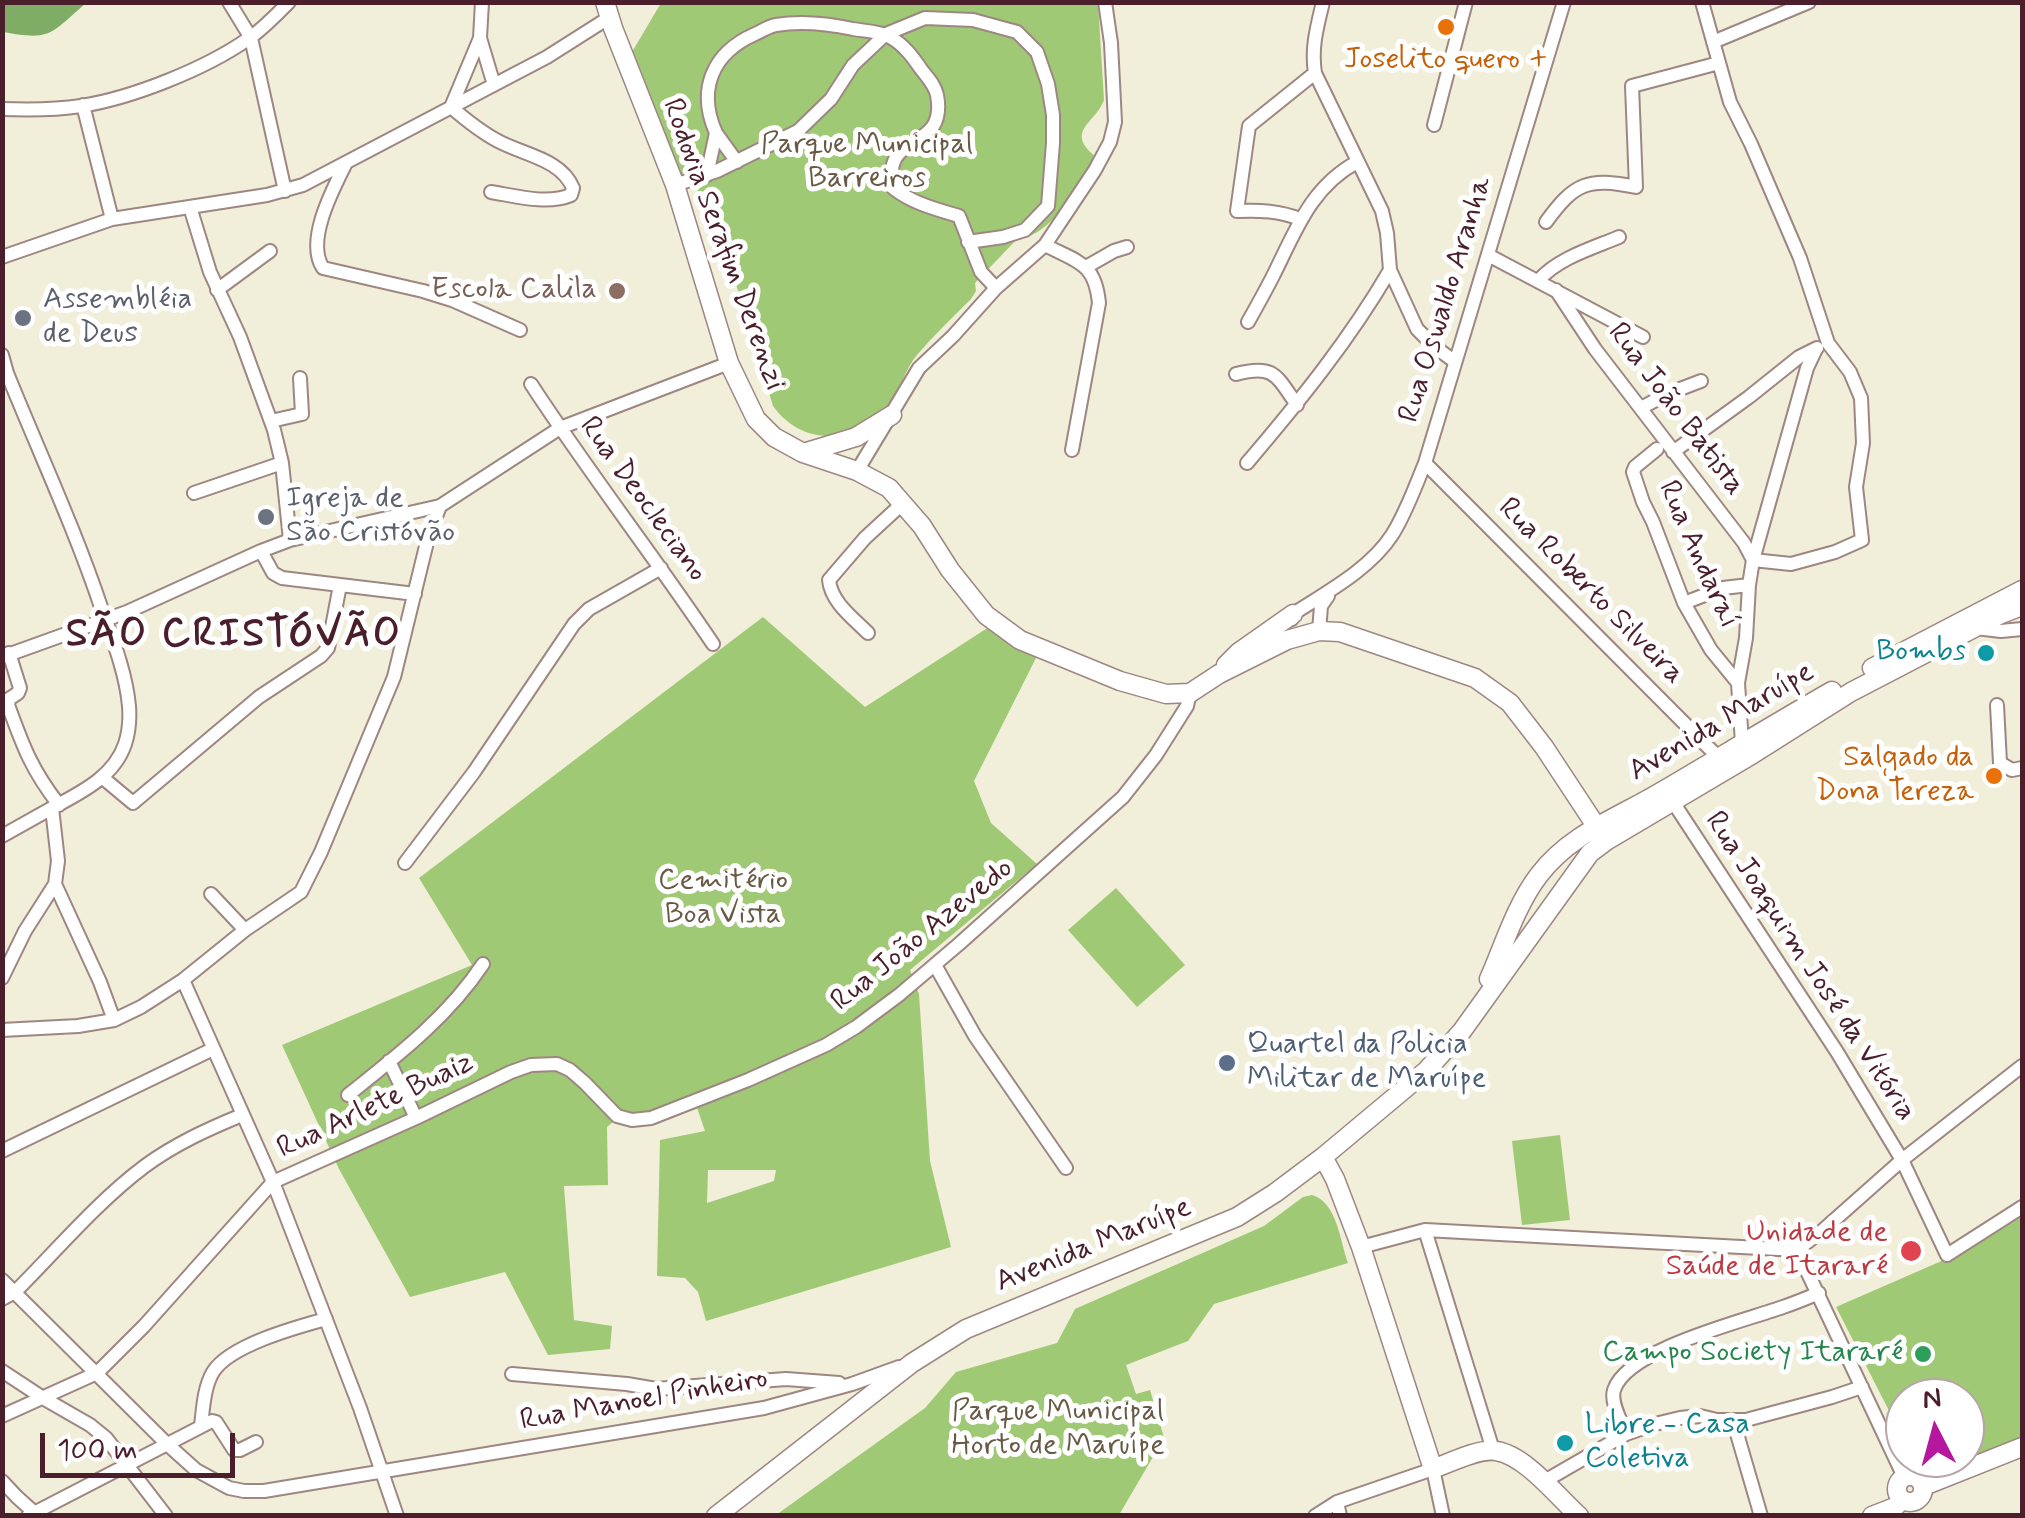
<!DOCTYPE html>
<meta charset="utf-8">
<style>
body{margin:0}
#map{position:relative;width:2025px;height:1518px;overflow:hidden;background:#f1eed9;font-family:Mynerve,sans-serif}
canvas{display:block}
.frame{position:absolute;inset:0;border:5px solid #4a1f2b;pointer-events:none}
.north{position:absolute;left:1885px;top:1378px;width:100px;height:100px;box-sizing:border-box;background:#fff;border:2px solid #b7a5aa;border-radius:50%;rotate:354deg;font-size:28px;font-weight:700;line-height:40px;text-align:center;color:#4a1f2b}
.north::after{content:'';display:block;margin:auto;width:35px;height:45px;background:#b5179e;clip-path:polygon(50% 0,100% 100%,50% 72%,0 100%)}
.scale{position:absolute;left:40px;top:1433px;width:195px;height:45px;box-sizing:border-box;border:5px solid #4a1f2b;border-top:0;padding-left:12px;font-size:30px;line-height:35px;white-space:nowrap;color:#4a1f2b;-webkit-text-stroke:8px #fff;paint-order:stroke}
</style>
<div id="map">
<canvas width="2025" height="1518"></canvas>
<div class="frame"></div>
<div class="north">N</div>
<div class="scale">100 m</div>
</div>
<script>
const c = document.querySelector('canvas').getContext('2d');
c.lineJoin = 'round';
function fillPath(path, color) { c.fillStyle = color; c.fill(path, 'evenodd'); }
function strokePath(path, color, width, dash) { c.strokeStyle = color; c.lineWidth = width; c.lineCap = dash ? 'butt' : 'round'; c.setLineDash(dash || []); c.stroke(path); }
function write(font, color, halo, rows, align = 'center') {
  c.font = font + ' Mynerve,sans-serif'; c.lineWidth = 10; c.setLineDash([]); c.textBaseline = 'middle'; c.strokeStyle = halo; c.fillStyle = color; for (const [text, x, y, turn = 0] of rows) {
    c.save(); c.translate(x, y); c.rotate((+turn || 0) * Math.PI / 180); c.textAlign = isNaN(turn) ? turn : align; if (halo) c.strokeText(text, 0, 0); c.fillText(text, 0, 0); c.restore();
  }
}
const green = new Path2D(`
 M 661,3 L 1098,3 L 1104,100 C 1095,124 1064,131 1096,157 C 1078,183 1052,238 1018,238 L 975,283 L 976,291 L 971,299 C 953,317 934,335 917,355 C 905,369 901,388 891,403 C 860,444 804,449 773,406 L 712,205 L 681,174 L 632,52 Z
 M 763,617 L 865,707 L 989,627 L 1038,654 L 974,781 L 991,823 L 1037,864 L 910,970 L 919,994 L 930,1161 L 951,1247 L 706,1321 L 698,1292 L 685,1278 L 657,1276 L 660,1140 L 705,1131 L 693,1096 L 646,1113 L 625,1112 L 607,1127 L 608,1185 L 564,1186 L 574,1320 L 612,1326 L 610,1349 L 548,1355 L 505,1272 L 410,1297 L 339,1169 L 282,1045 L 472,965 L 419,878 ZM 708,1170 L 776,1170 L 774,1181 L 707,1203 Z
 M 1116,888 L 1185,965 L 1137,1007 L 1068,930 Z
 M 1560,1135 L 1570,1220 L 1522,1225 L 1512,1141 Z
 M 1312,1195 C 1337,1202 1340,1241 1348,1263 L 1214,1304 L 1188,1341 L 1126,1365 L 1136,1394 L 1150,1390 L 1165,1441 L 1155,1444 L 1157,1450 L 1119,1515 L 776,1515 L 925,1408 L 956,1372 L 1057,1343 L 1075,1309 L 1264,1226 L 1303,1197 Z
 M 2022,1212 L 2022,1443 L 1925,1482 L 1913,1458 L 1965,1458 L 1965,1398 L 1905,1398 L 1905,1442 L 1836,1307 L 1953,1256 Z`);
const forest = new Path2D(`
 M 2,3 L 3,2 L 86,3 C 50,34 52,41 3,32 Z`);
const street = new Path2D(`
 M 229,2 L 251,38 L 285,191
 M 1323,2 C 1317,27 1311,48 1315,73 L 1382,211 L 1387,233 L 1390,270 L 1417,329 L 1435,347 L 1454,361
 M 1702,2 L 1730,102 L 1751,144 L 1800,258 L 1828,343 L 1850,372 L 1861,398 L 1863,443 L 1856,487 L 1862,540 L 1835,552 L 1791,564 L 1753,560
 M 480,38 L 482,2
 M 1713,42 L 1809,2
 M 83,105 L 112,219
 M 2,109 C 29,110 55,110 81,106 C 132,98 205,69 248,39 C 263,29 276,15 289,2
 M 1434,125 L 1466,2
 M 716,133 C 697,90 712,53 755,34 C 762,31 769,26 776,25 C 801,21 829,24 853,29 C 864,31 879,31 890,37 C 904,45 912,56 921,69 C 927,77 935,85 937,95 C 948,154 881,129 893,188 C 912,203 935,209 959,216 L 981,272 L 996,288
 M 346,163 C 333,189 305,241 323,268 L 423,291 L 452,300 L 520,330
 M 707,175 L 716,133 L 737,162
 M 675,185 L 717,171 L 798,131 L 831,99 L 853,65 L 886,34 L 925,18 L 973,20 L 1017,32 L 1037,52 L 1048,84 L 1053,115 L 1053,143 L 1048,206 L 1025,230 L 1003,237 L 968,242
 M 491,192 C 516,196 547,205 571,195 L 573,188 C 561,159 524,155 498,141 C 481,132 466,120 451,107 L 480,38 L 494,85
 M 190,207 L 210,272 L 240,337 L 274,430 L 282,463 L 290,540
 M 1300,219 C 1279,211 1261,210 1237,211 L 1249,126 L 1315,73
 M 1546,222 C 1574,183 1588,177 1636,187 L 1632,86 L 1719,63
 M 1045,245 C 1077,262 1095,262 1099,303 L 1072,450
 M 1488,255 L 1643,337
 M 2,257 L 112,219 L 267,195 L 303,185 L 547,57 L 610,17
 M 1086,267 L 1114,251 L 1127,247
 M 1539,280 C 1558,258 1593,248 1619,237
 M 217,290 L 270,251
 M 1556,290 L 1595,349 L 1744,543 L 1753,560
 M 1248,322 C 1257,306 1266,290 1274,274 C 1296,230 1311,187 1357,162
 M 2,355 L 7,373 C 39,452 75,529 102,610 C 113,640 126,673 129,706 C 130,719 129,732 125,744 C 114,777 80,793 52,808 L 58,861 L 55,884 L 25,931 L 2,978
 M 1236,374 C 1274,364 1276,375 1297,405
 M 531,384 C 589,473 654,556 713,644
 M 1641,408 L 1667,394 L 1701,381
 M 271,421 L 302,414 L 300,378
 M 1657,449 L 1635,467 L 1633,472 L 1643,502 L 1653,522 L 1684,603 L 1711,650 L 1738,683
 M 1673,452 L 1749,397 L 1799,357 L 1817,348
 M 1247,463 C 1299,402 1350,339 1390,270
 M 1425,463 L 1719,758
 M 857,471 L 919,368 L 953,336 L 996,288 L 1045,245 L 1095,170 L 1110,142 L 1115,122 L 1111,43 L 1105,2
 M 194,493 L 282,463
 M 261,551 L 273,573 L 282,578 L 415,594
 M 1684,603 L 1723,588 L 1749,585
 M 1292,619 L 1293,614 C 1327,592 1370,569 1392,535 C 1406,513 1415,487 1425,463 L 1564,2
 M 1976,628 L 2001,631 L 2022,629
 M 1319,631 L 1321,606 L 1328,596
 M 868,633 C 853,618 831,602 829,580 L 865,538 L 903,503
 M 9,653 L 20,688 L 18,693 L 9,699 L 8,705 C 23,746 31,769 59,805
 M 2,657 L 127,612 L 261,551 L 290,540 L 440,506 L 560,428 L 729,363
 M 1997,705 L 2000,763 L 2012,770 L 2022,768
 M 1742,743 L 1738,683 L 1746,638 L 1749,585 L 1753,560 L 1807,368 L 1816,349
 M 103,778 L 133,803 L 259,697 L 321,656 L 328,648 L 340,585
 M 1673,802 L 1837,1052 L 1902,1160 L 1947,1255 L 2022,1207
 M 2,836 L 52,808
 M 405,863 L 474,772 L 574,624 L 589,609 L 661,568
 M 55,884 L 100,982 L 114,1020
 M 211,894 L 245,930
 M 935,965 L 975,1036 L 1066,1168
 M 183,980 L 273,1182 L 360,1408 L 397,1516
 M 2,1030 L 78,1026 L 114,1020 L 141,1007 L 183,980 L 245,930 L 301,892 L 321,852 L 394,677 L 428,538 L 440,506
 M 389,1061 L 416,1118
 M 348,1095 C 397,1056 448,1017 483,964
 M 2,1151 L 213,1049
 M 1425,1230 L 1493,1450
 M 1361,1247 L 1425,1230 L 1797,1250 L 1822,1231 L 1902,1160 L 2022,1066
 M 1797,1250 L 1904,1477
 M 2,1280 L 167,1444 L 196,1470 L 229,1488 L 244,1491 L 264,1491 L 764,1408 L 852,1384 L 899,1367
 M 2,1299 L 15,1292 C 57,1250 97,1202 145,1166 C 175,1144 208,1129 242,1115
 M 2,1371 L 43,1398 L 90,1425 L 106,1438 L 166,1516
 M 512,1374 L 627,1384 L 656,1389 L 786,1379 L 839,1383
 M 2,1416 L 97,1373 L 144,1326 L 273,1182 L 416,1118 L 511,1072 L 531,1065 L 557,1064 L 570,1070 L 585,1083 L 617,1116 L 632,1120 L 651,1118 L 748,1080 L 826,1045 L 856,1027 L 899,995 L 959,944 L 1123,797 L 1156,755 L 1187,706 L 1190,693
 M 1733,1420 L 1761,1516
 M 201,1426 C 203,1409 204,1387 213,1372 C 230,1345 297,1327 326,1319
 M 1626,1434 C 1622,1422 1610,1403 1614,1390 C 1627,1349 1744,1321 1783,1307 C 1795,1303 1807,1298 1819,1293
 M 2,1481 L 17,1497 L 38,1516
 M 1543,1482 L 1626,1434 L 1655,1424 L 1680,1418 L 1700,1416 L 1717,1420 L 1746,1420 L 1832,1397 L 1862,1387
 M 28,1516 L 212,1421 L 216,1422 L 234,1450 L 240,1450 L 256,1442
 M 1315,1516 L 1337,1502
 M 1340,1516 L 1337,1502 L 1433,1469 L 1443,1516`);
const secondary = new Path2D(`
 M 605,2 L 613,28 L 675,185 L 729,363 L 756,419 L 774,437 L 803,453 L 857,471 L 889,488 L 922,526 L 950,570 L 986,615 L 1020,640 L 1120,681 L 1166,694 L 1190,693 L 1219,674 L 1287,640 L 1319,631 L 1340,632 L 1475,678 L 1510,703 L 1544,747 L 1606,841
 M 803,453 L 856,437 L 892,415
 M 1226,665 L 1239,652 L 1293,614
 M 1872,668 L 2022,590
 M 1489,979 C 1504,945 1516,905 1539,875 C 1570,834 1617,818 1659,793 C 1717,759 1774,724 1832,691
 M 1323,1157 L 1335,1179 L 1361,1247 L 1433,1469 C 1449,1463 1479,1448 1496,1451 C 1525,1455 1557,1496 1579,1516
 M1897 1489a13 13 0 1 1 26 0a13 13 0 1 1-26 0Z
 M 1924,1486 L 2022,1447
 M 716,1516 L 912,1363 L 966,1329 L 1237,1217 L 1275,1193 L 1323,1157 L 1426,1071 L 1462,1031 L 1590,853 L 1606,841 L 1753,754 L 1851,692 L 2001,614 L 2022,606
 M 1872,1516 L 1895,1507 L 1902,1500`);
const markers = [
 [1446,27,10,"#e8710a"],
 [617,291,10,"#8d6e63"],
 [23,318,10,"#6b7280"],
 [266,517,10,"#6b7280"],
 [1986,653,10,"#0f9aa8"],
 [1994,776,10,"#e8710a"],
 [1227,1063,10,"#5c6f8a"],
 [1911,1251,12,"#e0444e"],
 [1923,1354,10,"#2e9e5b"],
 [1565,1443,10,"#0f9aa8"]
];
const foodNames = [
 ["Joselito quero +",1446,61],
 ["Salgado da",1974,759,"right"],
 ["Dona Tereza",1974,793,"right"]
];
const parkNames = [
 ["Parque Municipal",867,146],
 ["Barreiros",867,180],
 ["Cemitério",723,882],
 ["Boa Vista",723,916],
 ["Parque Municipal",1058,1413],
 ["Horto de Maruípe",1058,1447]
];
const streetNames = [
 ["Rodovia Serafim Derenzi",722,245,70],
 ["Rua Oswaldo Aranha",1447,300,-73],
 ["Rua João Batista",1675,410,53],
 ["Rua Deocleciano",642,500,54],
 ["Rua Andaraí",1697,555,66],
 ["Rua Roberto Silveira",1590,592,45],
 ["Avenida Maruípe",1722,723,-30],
 ["Rua João Azevedo",923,936,-39],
 ["Rua Joaquim José da Vitória",1809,967,57],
 ["Rua Arlete Buaiz",376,1107,-25],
 ["Avenida Maruípe",1094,1246,-22],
 ["Rua Manoel Pinheiro",644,1401,-10]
];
const educationNames = [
 ["Escola Calila",597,291]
];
const worshipNames = [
 ["Assembléia",43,301],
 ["de Deus",43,335],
 ["Igreja de",286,500],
 ["São Cristóvão",286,534]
];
const cultureNames = [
 ["Bombs",1966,653],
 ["Libre - Casa",1585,1426,"left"],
 ["Coletiva",1585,1460,"left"]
];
const serviceNames = [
 ["Quartel da Policia",1247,1046],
 ["Militar de Maruípe",1247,1080]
];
const healthNames = [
 ["Unidade de",1888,1234],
 ["Saúde de Itararé",1888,1268]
];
const leisureNames = [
 ["Campo Society Itararé",1903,1354]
];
const districtNames = [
 ["SÃO CRISTÓVÃO",234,637]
];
fillPath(green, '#a0c975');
fillPath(forest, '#80ad66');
strokePath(street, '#9e8682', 16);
strokePath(secondary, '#9e8682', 21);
strokePath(street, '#fff', 12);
strokePath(secondary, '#fff', 18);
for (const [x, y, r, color] of markers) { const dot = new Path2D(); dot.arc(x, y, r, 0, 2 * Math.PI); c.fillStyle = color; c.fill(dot); strokePath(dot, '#fff', 4); }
write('30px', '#c56008', '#fff', foodNames);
write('30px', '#685a45', '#fff', parkNames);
write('30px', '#4a1f2b', '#fff', streetNames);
write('30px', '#785e54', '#fff', educationNames, 'right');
write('30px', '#5b616d', '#fff', worshipNames, 'left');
write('30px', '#0d838f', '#fff', cultureNames, 'right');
write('30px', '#4e5e75', '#fff', serviceNames, 'left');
write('30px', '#be3a42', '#fff', healthNames, 'right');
write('30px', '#27864d', '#fff', leisureNames, 'right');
c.letterSpacing = '2.5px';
write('bold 40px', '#4a1f2b', '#fff', districtNames);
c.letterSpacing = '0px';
</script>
